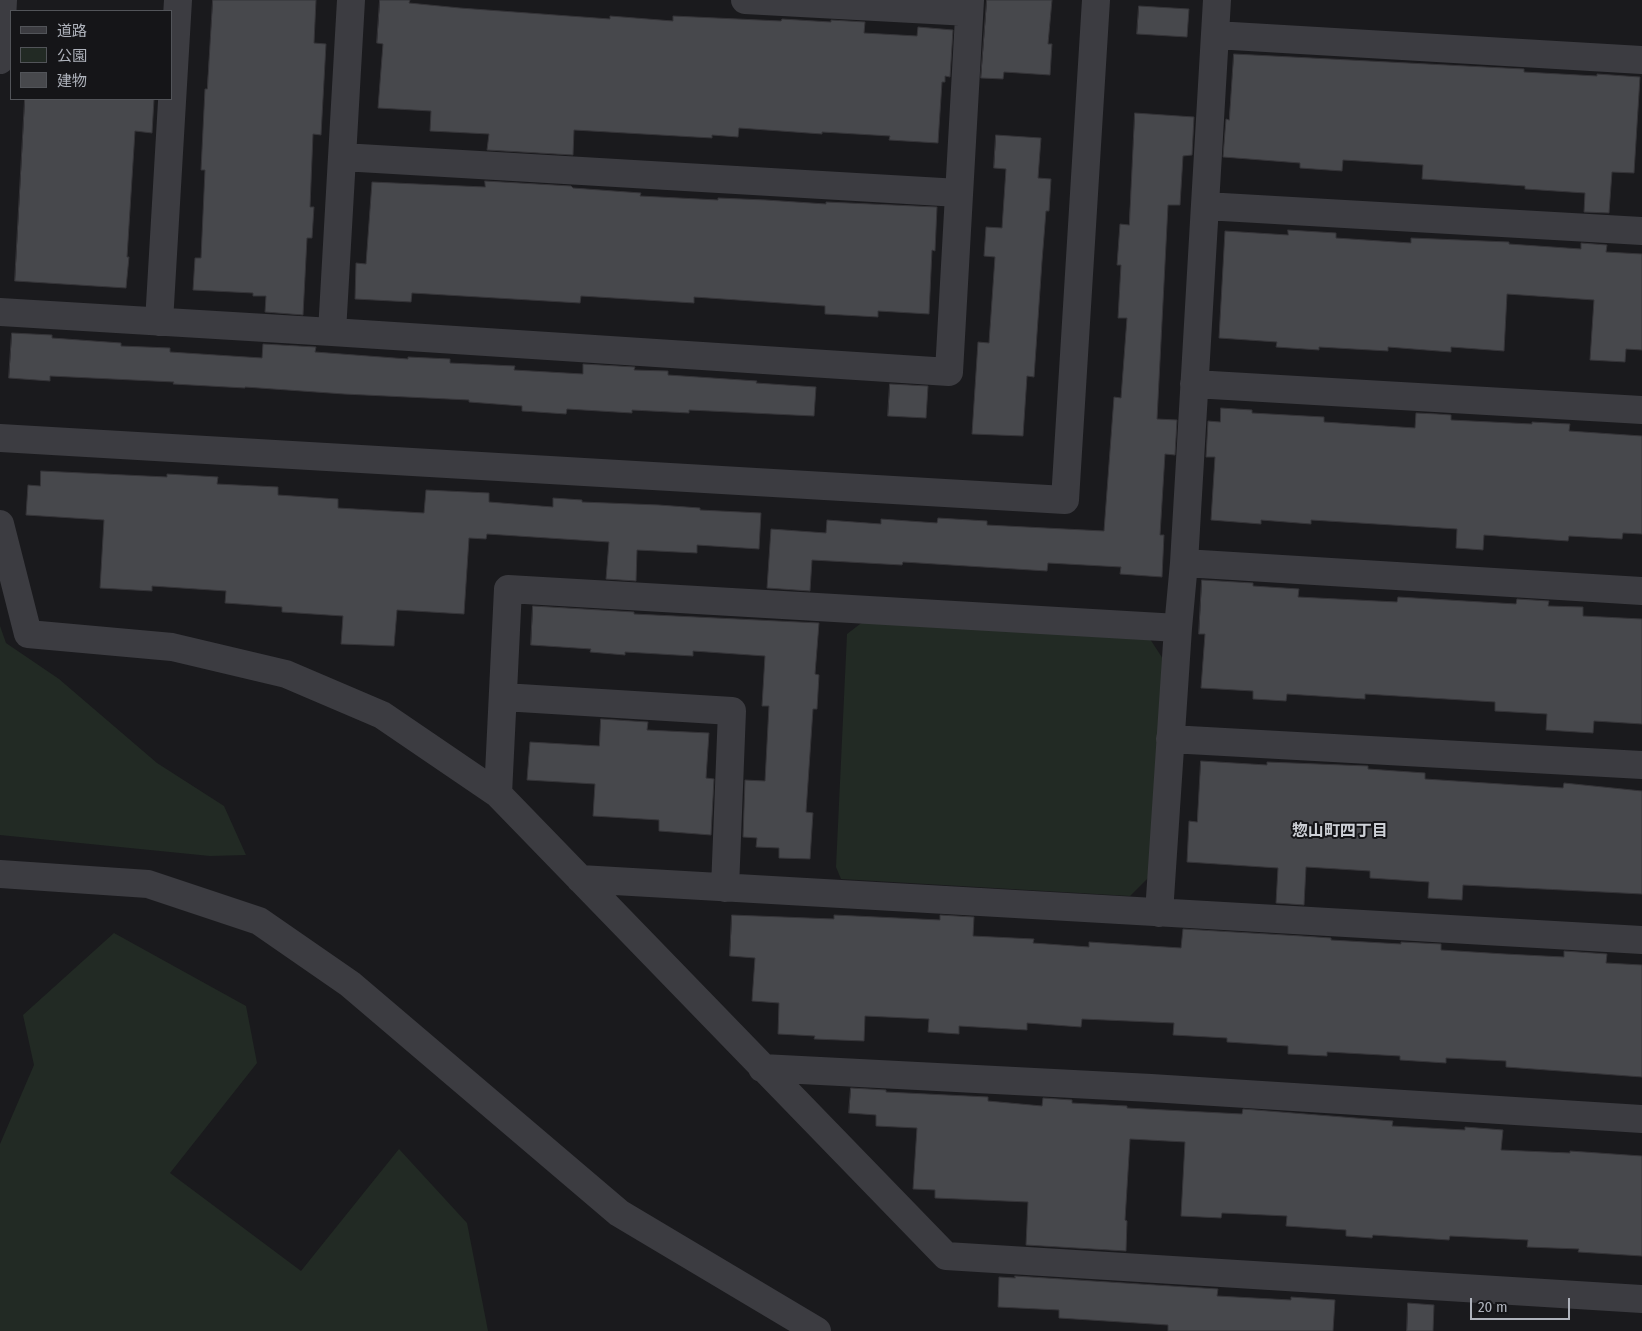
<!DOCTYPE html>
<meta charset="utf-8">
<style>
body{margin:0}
#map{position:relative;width:1642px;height:1331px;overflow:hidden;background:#1a1a1d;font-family:"Fira Sans Condensed","Noto Sans JP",sans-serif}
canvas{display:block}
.legend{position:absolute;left:10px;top:10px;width:162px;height:90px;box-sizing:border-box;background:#151518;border:1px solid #525459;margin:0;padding:6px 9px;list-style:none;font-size:15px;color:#aeb2bb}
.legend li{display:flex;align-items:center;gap:10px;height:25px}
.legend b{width:25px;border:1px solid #525459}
.scale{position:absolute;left:1470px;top:1298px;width:100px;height:22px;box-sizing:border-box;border:2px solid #aeb2bb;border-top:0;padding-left:6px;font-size:15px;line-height:18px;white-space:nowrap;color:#aeb2bb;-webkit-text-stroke:4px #151518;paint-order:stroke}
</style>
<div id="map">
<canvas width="1642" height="1331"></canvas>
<ul class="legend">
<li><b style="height:6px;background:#3c3c41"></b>道路</li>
<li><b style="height:14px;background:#222a24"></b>公園</li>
<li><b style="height:14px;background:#47484c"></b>建物</li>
</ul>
<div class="scale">20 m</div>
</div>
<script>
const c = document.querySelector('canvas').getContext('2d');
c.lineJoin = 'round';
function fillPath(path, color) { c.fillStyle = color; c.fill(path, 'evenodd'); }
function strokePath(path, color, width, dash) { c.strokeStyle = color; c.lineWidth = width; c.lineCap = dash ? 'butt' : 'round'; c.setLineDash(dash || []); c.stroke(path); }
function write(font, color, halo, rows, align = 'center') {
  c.font = font + ' "Fira Sans Condensed","Noto Sans JP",sans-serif'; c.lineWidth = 4; c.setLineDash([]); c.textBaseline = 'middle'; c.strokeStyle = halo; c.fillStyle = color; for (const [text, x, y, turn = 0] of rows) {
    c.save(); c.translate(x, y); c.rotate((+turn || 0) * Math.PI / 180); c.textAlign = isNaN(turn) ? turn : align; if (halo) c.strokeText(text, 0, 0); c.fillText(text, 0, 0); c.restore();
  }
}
const green = new Path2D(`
 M 864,621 L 1150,639 L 1163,659 L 1151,875 L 1130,896 L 841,879 L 836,867 L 847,634 Z
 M 0,626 L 6,643 L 59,679 L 157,763 L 224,806 L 246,855 L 210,856 L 0,835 Z
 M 114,933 L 246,1006 L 257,1063 L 170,1173 L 301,1271 L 399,1149 L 467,1223 L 488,1331 L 0,1331 L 0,1144 L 34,1065 L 23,1015 Z`);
const building = new Path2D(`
 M 213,0 L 316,0 L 314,43 L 326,44 L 321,135 L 313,134 L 310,207 L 314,207 L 312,238 L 307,238 L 303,315 L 265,312 L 266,296 L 253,296 L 253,293 L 193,290 L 195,258 L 201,258 L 205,170 L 201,170 L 205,89 L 207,89 Z
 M 380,0 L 410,0 L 409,3 L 460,8 L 610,19 L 610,16 L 673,21 L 673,16 L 781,21 L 782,19 L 831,22 L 831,20 L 865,22 L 864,33 L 917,36 L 918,27 L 953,30 L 950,77 L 945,76 L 945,82 L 942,82 L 938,143 L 889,140 L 890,136 L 822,132 L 822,134 L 739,128 L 738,137 L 712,135 L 712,138 L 574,130 L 573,155 L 487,150 L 489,134 L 430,131 L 431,111 L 378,108 L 383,44 L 377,43 Z
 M 987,0 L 1052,0 L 1048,44 L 1052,44 L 1050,75 L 1004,72 L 1003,79 L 981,78 Z
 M 1139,6 L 1189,9 L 1187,37 L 1137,34 Z
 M 1234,54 L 1524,69 L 1524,72 L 1597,76 L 1597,74 L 1640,77 L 1634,173 L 1612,172 L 1609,213 L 1584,212 L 1585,193 L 1525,189 L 1525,186 L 1422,179 L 1423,165 L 1343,160 L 1342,171 L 1300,168 L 1300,163 L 1223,157 L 1226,119 L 1229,120 Z
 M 25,99 L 154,99 L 152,133 L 135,131 L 127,257 L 129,257 L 126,288 L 15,281 Z
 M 1135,113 L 1194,117 L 1192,155 L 1183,156 L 1180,205 L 1168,205 L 1157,419 L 1177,420 L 1175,455 L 1165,454 L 1160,535 L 1164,535 L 1162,577 L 1120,574 L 1121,567 L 1048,563 L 1047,571 L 903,562 L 902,565 L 812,560 L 810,591 L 767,588 L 771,529 L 826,533 L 827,520 L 881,524 L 881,519 L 937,523 L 938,518 L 987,521 L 987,525 L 1104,531 L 1114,397 L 1121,398 L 1127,318 L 1118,318 L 1121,265 L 1117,265 L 1120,224 L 1129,225 Z
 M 996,135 L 1041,138 L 1038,178 L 1051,179 L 1049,211 L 1046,211 L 1042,261 L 1034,377 L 1027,376 L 1023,436 L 972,434 L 978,342 L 989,343 L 995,257 L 984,256 L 986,227 L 1002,228 L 1006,169 L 994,168 Z
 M 485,181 L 571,186 L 573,188 L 641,193 L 640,196 L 718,200 L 718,198 L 766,200 L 826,204 L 826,202 L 937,207 L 935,251 L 932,250 L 929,314 L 878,311 L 878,317 L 825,314 L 825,306 L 694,297 L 694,303 L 581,296 L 580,303 L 412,293 L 411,302 L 355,299 L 356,263 L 366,264 L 372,182 L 485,187 Z
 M 1288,230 L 1336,233 L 1336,238 L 1411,243 L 1411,238 L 1509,242 L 1509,244 L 1581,249 L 1581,243 L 1607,245 L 1606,252 L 1642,254 L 1642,350 L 1626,349 L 1625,362 L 1590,360 L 1594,300 L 1507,294 L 1504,351 L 1451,347 L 1451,352 L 1388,347 L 1388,351 L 1319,347 L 1319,350 L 1276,347 L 1277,342 L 1219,338 L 1225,231 L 1288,235 Z
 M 12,333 L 52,335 L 52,338 L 121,343 L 121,346 L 170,348 L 170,352 L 262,358 L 263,344 L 316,347 L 315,352 L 408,359 L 408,357 L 450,359 L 450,363 L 515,366 L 514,370 L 583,374 L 583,364 L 635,367 L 634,370 L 668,371 L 668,375 L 757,381 L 756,383 L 816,387 L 814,416 L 689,410 L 689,413 L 632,410 L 632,413 L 567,409 L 566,414 L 522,411 L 522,406 L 469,402 L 469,400 L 344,394 L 245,387 L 245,388 L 173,384 L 174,382 L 50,376 L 50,381 L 9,378 Z
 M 890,384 L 928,386 L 926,418 L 888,416 Z
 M 1221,408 L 1252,410 L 1252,413 L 1324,417 L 1324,422 L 1415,428 L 1416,413 L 1437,414 L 1451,415 L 1451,420 L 1532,424 L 1532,422 L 1570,424 L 1569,431 L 1642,436 L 1642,534 L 1623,533 L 1622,539 L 1569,536 L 1568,541 L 1484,535 L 1483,550 L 1456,548 L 1457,529 L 1311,520 L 1311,524 L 1261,520 L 1261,524 L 1211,520 L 1215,457 L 1206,457 L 1208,421 L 1220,422 Z
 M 41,471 L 167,477 L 167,474 L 218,477 L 217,484 L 278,487 L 278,495 L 338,499 L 338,508 L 424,513 L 426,490 L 489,493 L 489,502 L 553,507 L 553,498 L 582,500 L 582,502 L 659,505 L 700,508 L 700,510 L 761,513 L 759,549 L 697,545 L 697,553 L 637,550 L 636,581 L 606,579 L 609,542 L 487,534 L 486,539 L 469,538 L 464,614 L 397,610 L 394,646 L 341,644 L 343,616 L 282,612 L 282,607 L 225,603 L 226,591 L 152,586 L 152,591 L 100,588 L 104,520 L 26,515 L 28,485 L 40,486 Z
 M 1202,580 L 1253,583 L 1253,586 L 1299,589 L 1298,597 L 1397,602 L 1398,597 L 1516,604 L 1517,599 L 1549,601 L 1548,606 L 1583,607 L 1583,616 L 1642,619 L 1642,724 L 1594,721 L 1593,733 L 1546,730 L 1547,714 L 1495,711 L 1495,702 L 1365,694 L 1365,699 L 1287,694 L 1286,701 L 1253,699 L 1253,691 L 1201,688 L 1205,634 L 1199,634 Z
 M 533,606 L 634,612 L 634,614 L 819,623 L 815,674 L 819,675 L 817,709 L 813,709 L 806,812 L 813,813 L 810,859 L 779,858 L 779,848 L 756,847 L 757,838 L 743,837 L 745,780 L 765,781 L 769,706 L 762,706 L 765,656 L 693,651 L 693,656 L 625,652 L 625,655 L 590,652 L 591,649 L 531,645 Z
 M 601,719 L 648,722 L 647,730 L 709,733 L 706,778 L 714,779 L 711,835 L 659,831 L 659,820 L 593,816 L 595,784 L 527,780 L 530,742 L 599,746 Z
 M 1201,761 L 1267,765 L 1267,762 L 1368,766 L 1368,769 L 1425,773 L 1425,779 L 1563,788 L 1564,783 L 1642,791 L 1642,894 L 1463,885 L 1462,900 L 1428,898 L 1429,882 L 1370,878 L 1370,871 L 1306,867 L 1304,905 L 1276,903 L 1278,868 L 1187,862 L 1189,821 L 1197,822 Z
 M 732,915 L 834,919 L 834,915 L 940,920 L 940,915 L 974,917 L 973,936 L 1034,939 L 1033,943 L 1089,947 L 1089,942 L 1181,948 L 1183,929 L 1302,936 L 1331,938 L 1331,940 L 1401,944 L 1401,942 L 1441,944 L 1441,950 L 1505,954 L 1564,957 L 1564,951 L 1607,954 L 1606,963 L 1642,965 L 1642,1077 L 1506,1067 L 1506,1061 L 1446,1058 L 1446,1063 L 1400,1060 L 1400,1056 L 1327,1052 L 1327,1056 L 1288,1054 L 1288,1046 L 1227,1042 L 1227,1038 L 1173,1035 L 1174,1023 L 1082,1019 L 1081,1027 L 1027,1023 L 1027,1030 L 959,1026 L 959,1034 L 928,1032 L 929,1019 L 865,1016 L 864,1041 L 814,1039 L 815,1036 L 778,1034 L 779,1003 L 752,1001 L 755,958 L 730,956 Z
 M 851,1088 L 886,1090 L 886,1092 L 988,1097 L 988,1101 L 1042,1106 L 1043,1098 L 1072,1100 L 1072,1103 L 1127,1106 L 1127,1108 L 1242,1114 L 1243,1109 L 1393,1121 L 1392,1126 L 1465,1130 L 1465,1127 L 1503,1130 L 1501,1150 L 1570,1153 L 1570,1151 L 1642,1156 L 1642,1256 L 1578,1252 L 1579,1249 L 1527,1247 L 1528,1240 L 1450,1236 L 1449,1240 L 1373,1235 L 1372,1238 L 1346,1236 L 1346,1230 L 1286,1226 L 1287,1216 L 1222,1213 L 1221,1218 L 1181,1216 L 1185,1142 L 1130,1139 L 1125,1220 L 1127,1221 L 1126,1251 L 1026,1245 L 1028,1202 L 935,1198 L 935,1190 L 913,1189 L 917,1128 L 876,1126 L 876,1115 L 849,1113 Z
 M 1015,1276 L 1218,1289 L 1217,1296 L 1291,1300 L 1291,1297 L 1335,1300 L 1333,1331 L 1168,1331 L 1168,1325 L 1059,1318 L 1059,1310 L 998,1307 L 999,1277 L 1015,1278 Z
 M 1408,1303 L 1434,1305 L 1433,1331 L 1407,1331 Z`);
const minor = new Path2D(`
 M 745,0 L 969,12
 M 1215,35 L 1642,60
 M 0,60 L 3,0
 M 342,157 L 959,193
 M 1205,206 L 1642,231
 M 0,312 L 332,332 L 949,372 L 970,0
 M 159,322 L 178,0
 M 332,332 L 351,0
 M 1194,384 L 1642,410
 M 0,524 L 28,634 L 172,647 L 286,674 L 382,715 L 498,794 L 946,1256 L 1642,1299
 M 1184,563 L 1642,591
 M 503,697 L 732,711 L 725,888
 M 1170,739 L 1642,765
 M 498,794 L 508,589 L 1178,628
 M 0,874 L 148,884 L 259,921 L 350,984 L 619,1213 L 817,1331
 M 580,879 L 1642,940
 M 1159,913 L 1178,628 L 1184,563 L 1217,0
 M 762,1068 L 1151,1088 L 1642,1119`);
const tertiary = new Path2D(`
 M 0,438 L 1065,500 L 1096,0`);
const neighbourhoodNames = [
 ["惣山町四丁目",1340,832]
];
fillPath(green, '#222a24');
fillPath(building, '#47484c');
strokePath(building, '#353438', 1);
strokePath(minor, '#3c3c41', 28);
strokePath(tertiary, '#3c3c41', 28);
write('bold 16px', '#ced1d7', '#151518', neighbourhoodNames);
</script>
